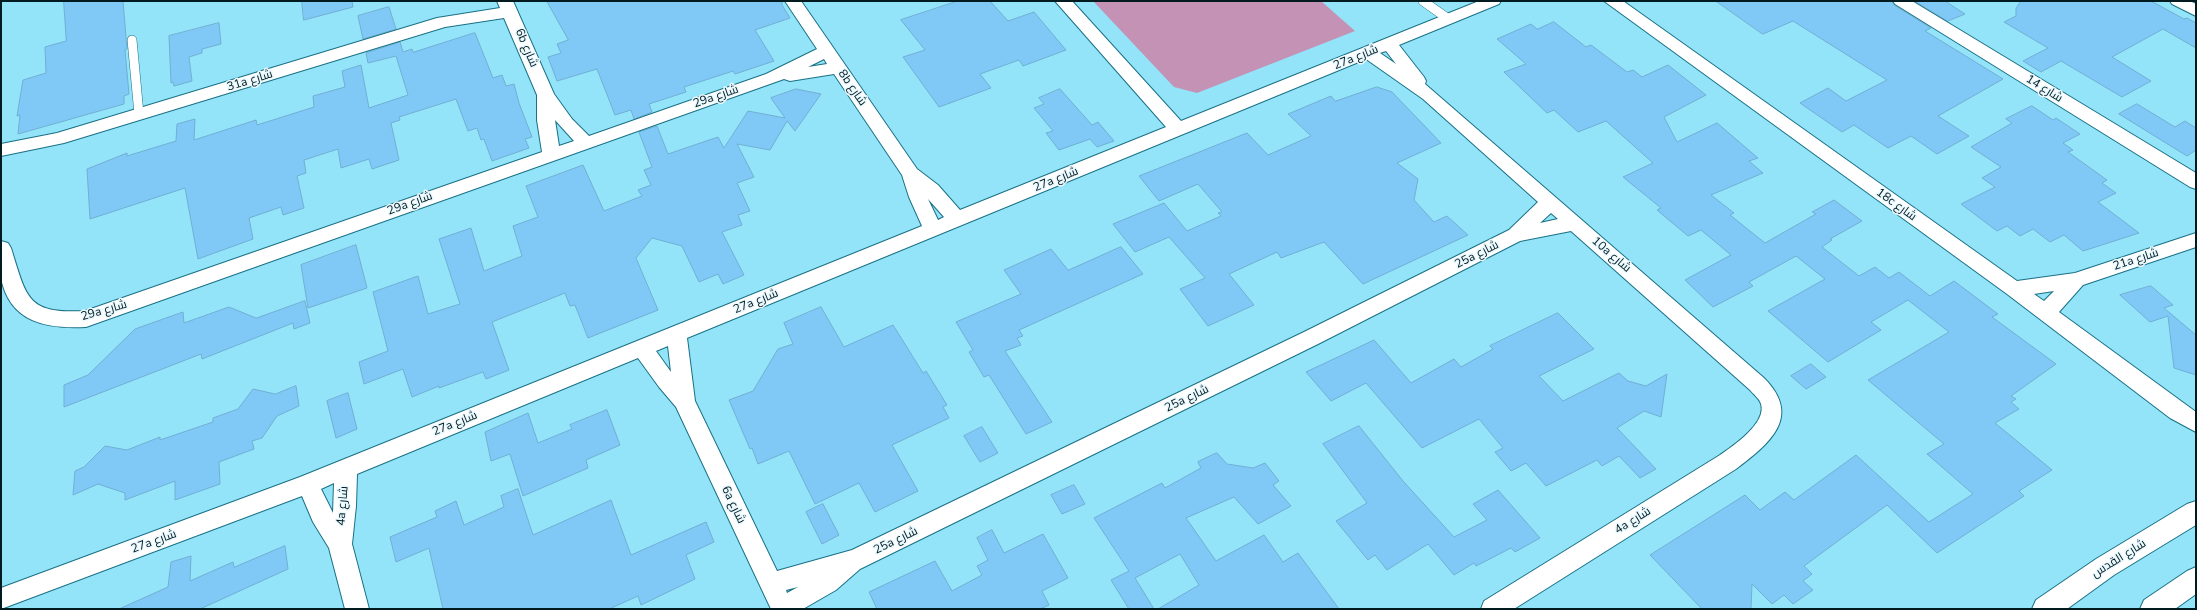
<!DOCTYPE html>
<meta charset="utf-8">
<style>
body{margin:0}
#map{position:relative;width:2197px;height:610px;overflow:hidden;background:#93e3f9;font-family:"Nunito Sans",sans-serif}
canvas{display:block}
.frame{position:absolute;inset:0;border:2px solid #021b21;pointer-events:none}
</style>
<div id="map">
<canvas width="2197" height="610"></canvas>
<div class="frame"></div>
</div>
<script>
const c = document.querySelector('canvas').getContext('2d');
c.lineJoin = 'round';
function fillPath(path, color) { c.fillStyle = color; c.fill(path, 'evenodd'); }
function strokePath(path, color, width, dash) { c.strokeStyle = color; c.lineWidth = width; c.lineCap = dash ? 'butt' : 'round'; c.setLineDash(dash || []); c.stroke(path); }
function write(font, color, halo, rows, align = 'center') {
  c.font = font + ' "Nunito Sans",Cairo,sans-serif'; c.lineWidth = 3; c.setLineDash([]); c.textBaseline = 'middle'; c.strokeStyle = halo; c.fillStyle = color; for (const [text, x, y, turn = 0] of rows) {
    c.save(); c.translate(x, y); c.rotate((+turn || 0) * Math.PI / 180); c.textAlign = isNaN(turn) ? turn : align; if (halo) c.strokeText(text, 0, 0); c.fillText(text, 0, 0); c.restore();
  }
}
const green = new Path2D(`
 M 1093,1 L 1321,1 L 1355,31 L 1197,93 L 1174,87 Z`);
const building = new Path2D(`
 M 64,1 L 123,1 L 127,49 L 125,50 L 129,94 L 124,96 L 124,104 L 18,134 L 20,115 L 17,116 L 23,80 L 46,73 L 45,47 L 66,41 Z
 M 302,1 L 352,1 L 353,7 L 304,20 Z
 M 547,1 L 782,1 L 782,5 L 790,18 L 755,30 L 774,61 L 735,74 L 733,71 L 684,87 L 686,92 L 649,104 L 652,112 L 634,119 L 631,110 L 615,115 L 597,69 L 557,81 L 548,57 L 561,53 L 557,44 L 568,40 Z
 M 958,1 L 990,1 L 1008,21 L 1034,12 L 1066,50 L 1023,66 L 1019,60 L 980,74 L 991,88 L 939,107 L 903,57 L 925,50 L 901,20 Z
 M 1716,1 L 1892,1 L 1894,5 L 1931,28 L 1925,31 L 2003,79 L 1938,116 L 1969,136 L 1937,154 L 1911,136 L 1888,148 L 1854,125 L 1842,132 L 1800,103 L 1828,88 L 1846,101 L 1887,80 L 1793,21 L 1763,34 Z
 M 1915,1 L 1945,1 L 1965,14 L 1948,21 Z
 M 2021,1 L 2151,1 L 2184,19 L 2187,18 L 2196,23 L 2196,48 L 2163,29 L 2112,57 L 2151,81 L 2122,97 L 2061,61 L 2041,72 L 2023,61 L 2048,48 L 2004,22 L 2016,16 L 2016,9 Z
 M 389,7 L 396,29 L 363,39 L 358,16 Z
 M 1554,22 L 1586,47 L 1591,45 L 1627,72 L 1633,70 L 1642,77 L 1668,65 L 1706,95 L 1664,117 L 1677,142 L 1717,123 L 1758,158 L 1749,161 L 1763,173 L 1711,195 L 1734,213 L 1730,215 L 1765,243 L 1816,214 L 1812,212 L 1834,200 L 1862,221 L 1830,239 L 1832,240 L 1822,247 L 1859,276 L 1875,267 L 1889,278 L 1899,272 L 1930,296 L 1954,281 L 1998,314 L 1992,317 L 2056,364 L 2011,396 L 2016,399 L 2011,402 L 2019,409 L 1995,423 L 2052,470 L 2019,491 L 2024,496 L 1937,553 L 1887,505 L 1804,566 L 1812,574 L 1803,581 L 1813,590 L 1793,604 L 1784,595 L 1772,604 L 1752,584 L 1751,609 L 1702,609 L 1650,555 L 1745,495 L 1760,510 L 1785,492 L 1794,500 L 1856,455 L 1929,522 L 1973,494 L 1927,454 L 1944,444 L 1868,380 L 1949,332 L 1908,300 L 1871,322 L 1881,330 L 1828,362 L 1768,311 L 1825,279 L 1796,256 L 1749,282 L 1753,286 L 1713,307 L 1685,280 L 1731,255 L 1701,230 L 1688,236 L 1657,210 L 1661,208 L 1623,177 L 1653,163 L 1606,121 L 1578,132 L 1554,110 L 1547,113 L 1504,72 L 1526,64 L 1497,39 L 1531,24 L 1537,29 Z
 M 219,23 L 221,44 L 202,49 L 202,53 L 189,57 L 192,81 L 174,86 L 173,82 L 171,83 L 169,36 Z
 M 475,33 L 493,78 L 502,75 L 506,86 L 514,84 L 519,103 L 532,137 L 525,139 L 529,148 L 492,161 L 484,139 L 481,140 L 477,128 L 468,131 L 456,99 L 399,117 L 400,120 L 391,123 L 399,160 L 372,169 L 369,159 L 341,168 L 338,149 L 304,160 L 306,173 L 297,176 L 304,208 L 283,215 L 281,207 L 249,218 L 253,239 L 198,259 L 185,188 L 90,219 L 87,169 L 127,153 L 127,156 L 176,141 L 177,124 L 195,119 L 194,140 L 256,120 L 257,125 L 314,107 L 313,96 L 345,87 L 342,71 L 361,65 L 369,108 L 408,95 L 396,56 L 368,63 L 366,53 L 400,42 L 403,52 L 412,49 L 413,52 Z
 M 1377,87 L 1392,92 L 1441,143 L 1397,163 L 1418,179 L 1414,200 L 1434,222 L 1447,216 L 1468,235 L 1363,284 L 1324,242 L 1281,258 L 1277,252 L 1229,274 L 1254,305 L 1208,326 L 1180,289 L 1205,278 L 1169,237 L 1135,252 L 1113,224 L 1164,203 L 1187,231 L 1221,216 L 1218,213 L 1222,212 L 1198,184 L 1159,201 L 1139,176 L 1247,133 L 1268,155 L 1311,136 L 1288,114 L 1331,96 L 1335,101 Z
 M 796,89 L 821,94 L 795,131 L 787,121 L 770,150 L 737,144 L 754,177 L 737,183 L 750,211 L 738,215 L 742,225 L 722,232 L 744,275 L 723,284 L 718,274 L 699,282 L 682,246 L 652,238 L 636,258 L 658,310 L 588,338 L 575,305 L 570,306 L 565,293 L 492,322 L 509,370 L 486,379 L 483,372 L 439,388 L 439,386 L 412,397 L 403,369 L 364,384 L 359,362 L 388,351 L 373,292 L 418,276 L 428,314 L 460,304 L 439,239 L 471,228 L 484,271 L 522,256 L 513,226 L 538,217 L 526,186 L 583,165 L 604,211 L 642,196 L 638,190 L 651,185 L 644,170 L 652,167 L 639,132 L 657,126 L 668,154 L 718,137 L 724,148 L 748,111 L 785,118 L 771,98 Z
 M 1060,89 L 1092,125 L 1098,122 L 1114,141 L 1097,147 L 1090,139 L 1059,150 L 1046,133 L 1053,131 L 1034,108 L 1044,104 L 1039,98 Z
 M 2137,104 L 2175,127 L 2185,121 L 2196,128 L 2196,150 L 2187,156 L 2119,114 Z
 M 2032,106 L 2053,120 L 2056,118 L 2080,134 L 2063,143 L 2073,150 L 2068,152 L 2107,180 L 2102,183 L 2116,193 L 2098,202 L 2139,233 L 2083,251 L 2064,235 L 2050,242 L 2033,229 L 2020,236 L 2007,226 L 1997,231 L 1961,204 L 1995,187 L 1982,178 L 2001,167 L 1971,147 L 2012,123 L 2006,119 Z
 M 356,245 L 367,288 L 308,308 L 301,265 Z
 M 1121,247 L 1143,274 L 1019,330 L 1023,336 L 1017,338 L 1021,345 L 1005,351 L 1052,422 L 1026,434 L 989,375 L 984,377 L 969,352 L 973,350 L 956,322 L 1021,294 L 1004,270 L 1051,249 L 1068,270 Z
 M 2151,286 L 2173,305 L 2164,308 L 2196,335 L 2196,375 L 2174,368 L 2168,316 L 2150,322 L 2120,295 Z
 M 305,301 L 310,323 L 294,329 L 293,323 L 202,359 L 201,354 L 64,407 L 64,385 L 88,375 L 135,329 L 183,312 L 184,323 L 229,307 L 256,318 Z
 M 821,307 L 844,347 L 893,325 L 923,373 L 926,371 L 947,405 L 943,407 L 949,418 L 892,445 L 918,491 L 875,512 L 859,483 L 815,504 L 789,451 L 758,464 L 752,448 L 750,449 L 729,400 L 753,391 L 778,349 L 793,344 L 784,323 Z
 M 1558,313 L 1594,349 L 1539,376 L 1563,401 L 1619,373 L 1628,381 L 1646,386 L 1667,374 L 1661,417 L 1644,411 L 1617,428 L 1656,469 L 1640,478 L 1619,456 L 1602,466 L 1597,460 L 1546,486 L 1526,463 L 1511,471 L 1495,452 L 1503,448 L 1479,419 L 1422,448 L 1366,383 L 1331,401 L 1306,372 L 1374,340 L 1411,383 L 1454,359 L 1461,367 L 1493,349 L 1490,346 Z
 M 1811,364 L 1826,377 L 1806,389 L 1791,376 Z
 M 296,386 L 299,406 L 277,416 L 262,438 L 252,441 L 254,449 L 219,462 L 220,484 L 175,500 L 175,481 L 125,500 L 125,493 L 98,484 L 73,495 L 75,471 L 84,467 L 105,446 L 127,450 L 160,437 L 160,440 L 213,422 L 213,418 L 238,409 L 253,389 L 275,394 Z
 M 348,393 L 357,429 L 336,438 L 327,401 Z
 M 607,410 L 620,445 L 586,460 L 588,468 L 523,496 L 510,454 L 491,461 L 485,432 L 528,413 L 538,443 L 572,429 L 570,425 Z
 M 1359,426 L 1403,481 L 1454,537 L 1487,520 L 1473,504 L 1498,490 L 1540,538 L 1515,552 L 1511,548 L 1476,566 L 1474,563 L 1454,575 L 1428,544 L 1387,570 L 1375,555 L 1368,560 L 1336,521 L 1367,503 L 1323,444 Z
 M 982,427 L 998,453 L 980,462 L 964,436 Z
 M 1217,453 L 1227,464 L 1253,468 L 1265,463 L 1279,481 L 1273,485 L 1291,506 L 1258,524 L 1234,497 L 1186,518 L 1216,561 L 1264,535 L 1283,562 L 1298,553 L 1339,609 L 1158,609 L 1199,585 L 1180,554 L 1135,578 L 1154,609 L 1129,609 L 1111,580 L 1129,571 L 1094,518 L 1162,483 L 1165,488 L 1201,468 L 1198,462 Z
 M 1074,485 L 1085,504 L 1062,514 L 1051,495 Z
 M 518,489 L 533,535 L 611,500 L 631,555 L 706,522 L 714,542 L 686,555 L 695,579 L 641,605 L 638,596 L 609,609 L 443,609 L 429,548 L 396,562 L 390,537 L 437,517 L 435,511 L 456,501 L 464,525 L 504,507 L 501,496 Z
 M 823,504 L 839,535 L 822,544 L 806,512 Z
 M 992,530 L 1004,553 L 1043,534 L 1068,578 L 1042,591 L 1049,605 L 1040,609 L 877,609 L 869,592 L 935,561 L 952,591 L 982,575 L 977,566 L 988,560 L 977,538 Z
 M 285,546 L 288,569 L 200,609 L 119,609 L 168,587 L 171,562 L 191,556 L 190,581 L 233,562 L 234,567 Z`);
const lane = new Path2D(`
 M 1423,1 L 1447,18
 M 132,40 L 139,114`);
const street = new Path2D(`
 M 497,1 L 513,1 L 554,94 L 572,119 L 589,136 L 766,74 L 817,49 L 785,1 L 801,1 L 917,169 L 938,185 L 960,210 L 1166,127 L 1055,1 L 1072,1 L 1181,121 L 1479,1 L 1501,1 L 1499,4 L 1399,45 L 1424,77 L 1426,81 L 1425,84 L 1764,378 C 1803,417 1769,444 1736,469 L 1514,609 L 1481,609 L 1484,601 L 1720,455 C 1733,446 1767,423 1761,404 C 1760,399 1753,394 1750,390 L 1571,231 L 1520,241 L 1318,344 L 860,569 L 836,590 L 803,609 L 771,609 L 676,407 L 659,387 L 638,358 L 357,474 L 356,506 L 352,544 L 369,609 L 345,609 L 329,548 L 313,522 L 302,496 L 1,609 L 1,588 L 300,477 L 922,226 L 909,197 L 902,175 L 834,74 L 790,81 L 784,79 L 86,327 C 47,329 10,323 1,278 C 0,267 1,253 1,241 L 8,243 L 11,248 C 27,299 27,314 85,311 L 542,152 L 537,120 L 537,95 L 504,18 L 445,27 L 64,143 L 1,156 L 1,144 L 57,133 L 437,18 L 500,8 ZM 1386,51 L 1396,64 L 1380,53 ZM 824,59 L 827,64 L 808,67 ZM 1366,59 L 1423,99 L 1538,202 L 1509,230 L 1304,332 L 852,550 L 777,571 L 695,401 L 687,338 ZM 555,120 L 574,141 L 559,146 ZM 928,199 L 944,217 L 938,220 ZM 1551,213 L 1558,219 L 1540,223 ZM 668,346 L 671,372 L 656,351 ZM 334,483 L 333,513 L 321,489 ZM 798,587 L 787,593 L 786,590 Z
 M 1604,1 L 1623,1 L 2017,281 L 2075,273 L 2196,233 L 2196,247 L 2083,285 L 2059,312 L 2196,412 L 2196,432 L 2170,418 L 2007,294 ZM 2054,291 L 2044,301 L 2034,294 Z
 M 1893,1 L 1912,1 L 2196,173 L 2196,189 L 2190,187 L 1895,4 Z
 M 2170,1 L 2190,1 L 2196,4 L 2196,16 L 2172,4 Z`);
const secondary = new Path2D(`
 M 2196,501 L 2196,525 L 2114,575 L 2067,609 L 2032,609 L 2036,600 L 2096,559 L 2187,504 Z
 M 2196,567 L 2196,594 L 2175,609 L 2140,609 L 2144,600 L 2187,571 Z`);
const streetNames = [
 ["6b شارع",526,48,67],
 ["27a شارع",1356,58,-22],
 ["31a شارع",250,81,-17],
 ["8b شارع",852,88,55],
 ["شارع 14",2044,89,32],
 ["29a شارع",716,97,-19],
 ["27a شارع",1056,180,-22],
 ["29a شارع",410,204,-20],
 ["18c شارع",1896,205,36],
 ["25a شارع",1477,255,-27],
 ["10a شارع",1611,255,41],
 ["21a شارع",2136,260,-18],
 ["27a شارع",756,302,-22],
 ["29a شارع",104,311,-16],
 ["25a شارع",1187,399,-26],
 ["27a شارع",455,424,-22],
 ["6a شارع",733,505,64],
 ["4a شارع",343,506,-85],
 ["4a شارع",1633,521,-32],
 ["25a شارع",896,541,-26],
 ["27a شارع",154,542,-20],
 ["شارع القدس",2119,559,-32]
];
fillPath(green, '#c392b5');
fillPath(building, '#80c9f6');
strokePath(building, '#71aed4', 1);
strokePath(lane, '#197185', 10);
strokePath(street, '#197185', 2);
strokePath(secondary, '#197185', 2);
strokePath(lane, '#fff', 9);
fillPath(street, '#fff');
fillPath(secondary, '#fff');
write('12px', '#021b21', '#eaf9fe', streetNames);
</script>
